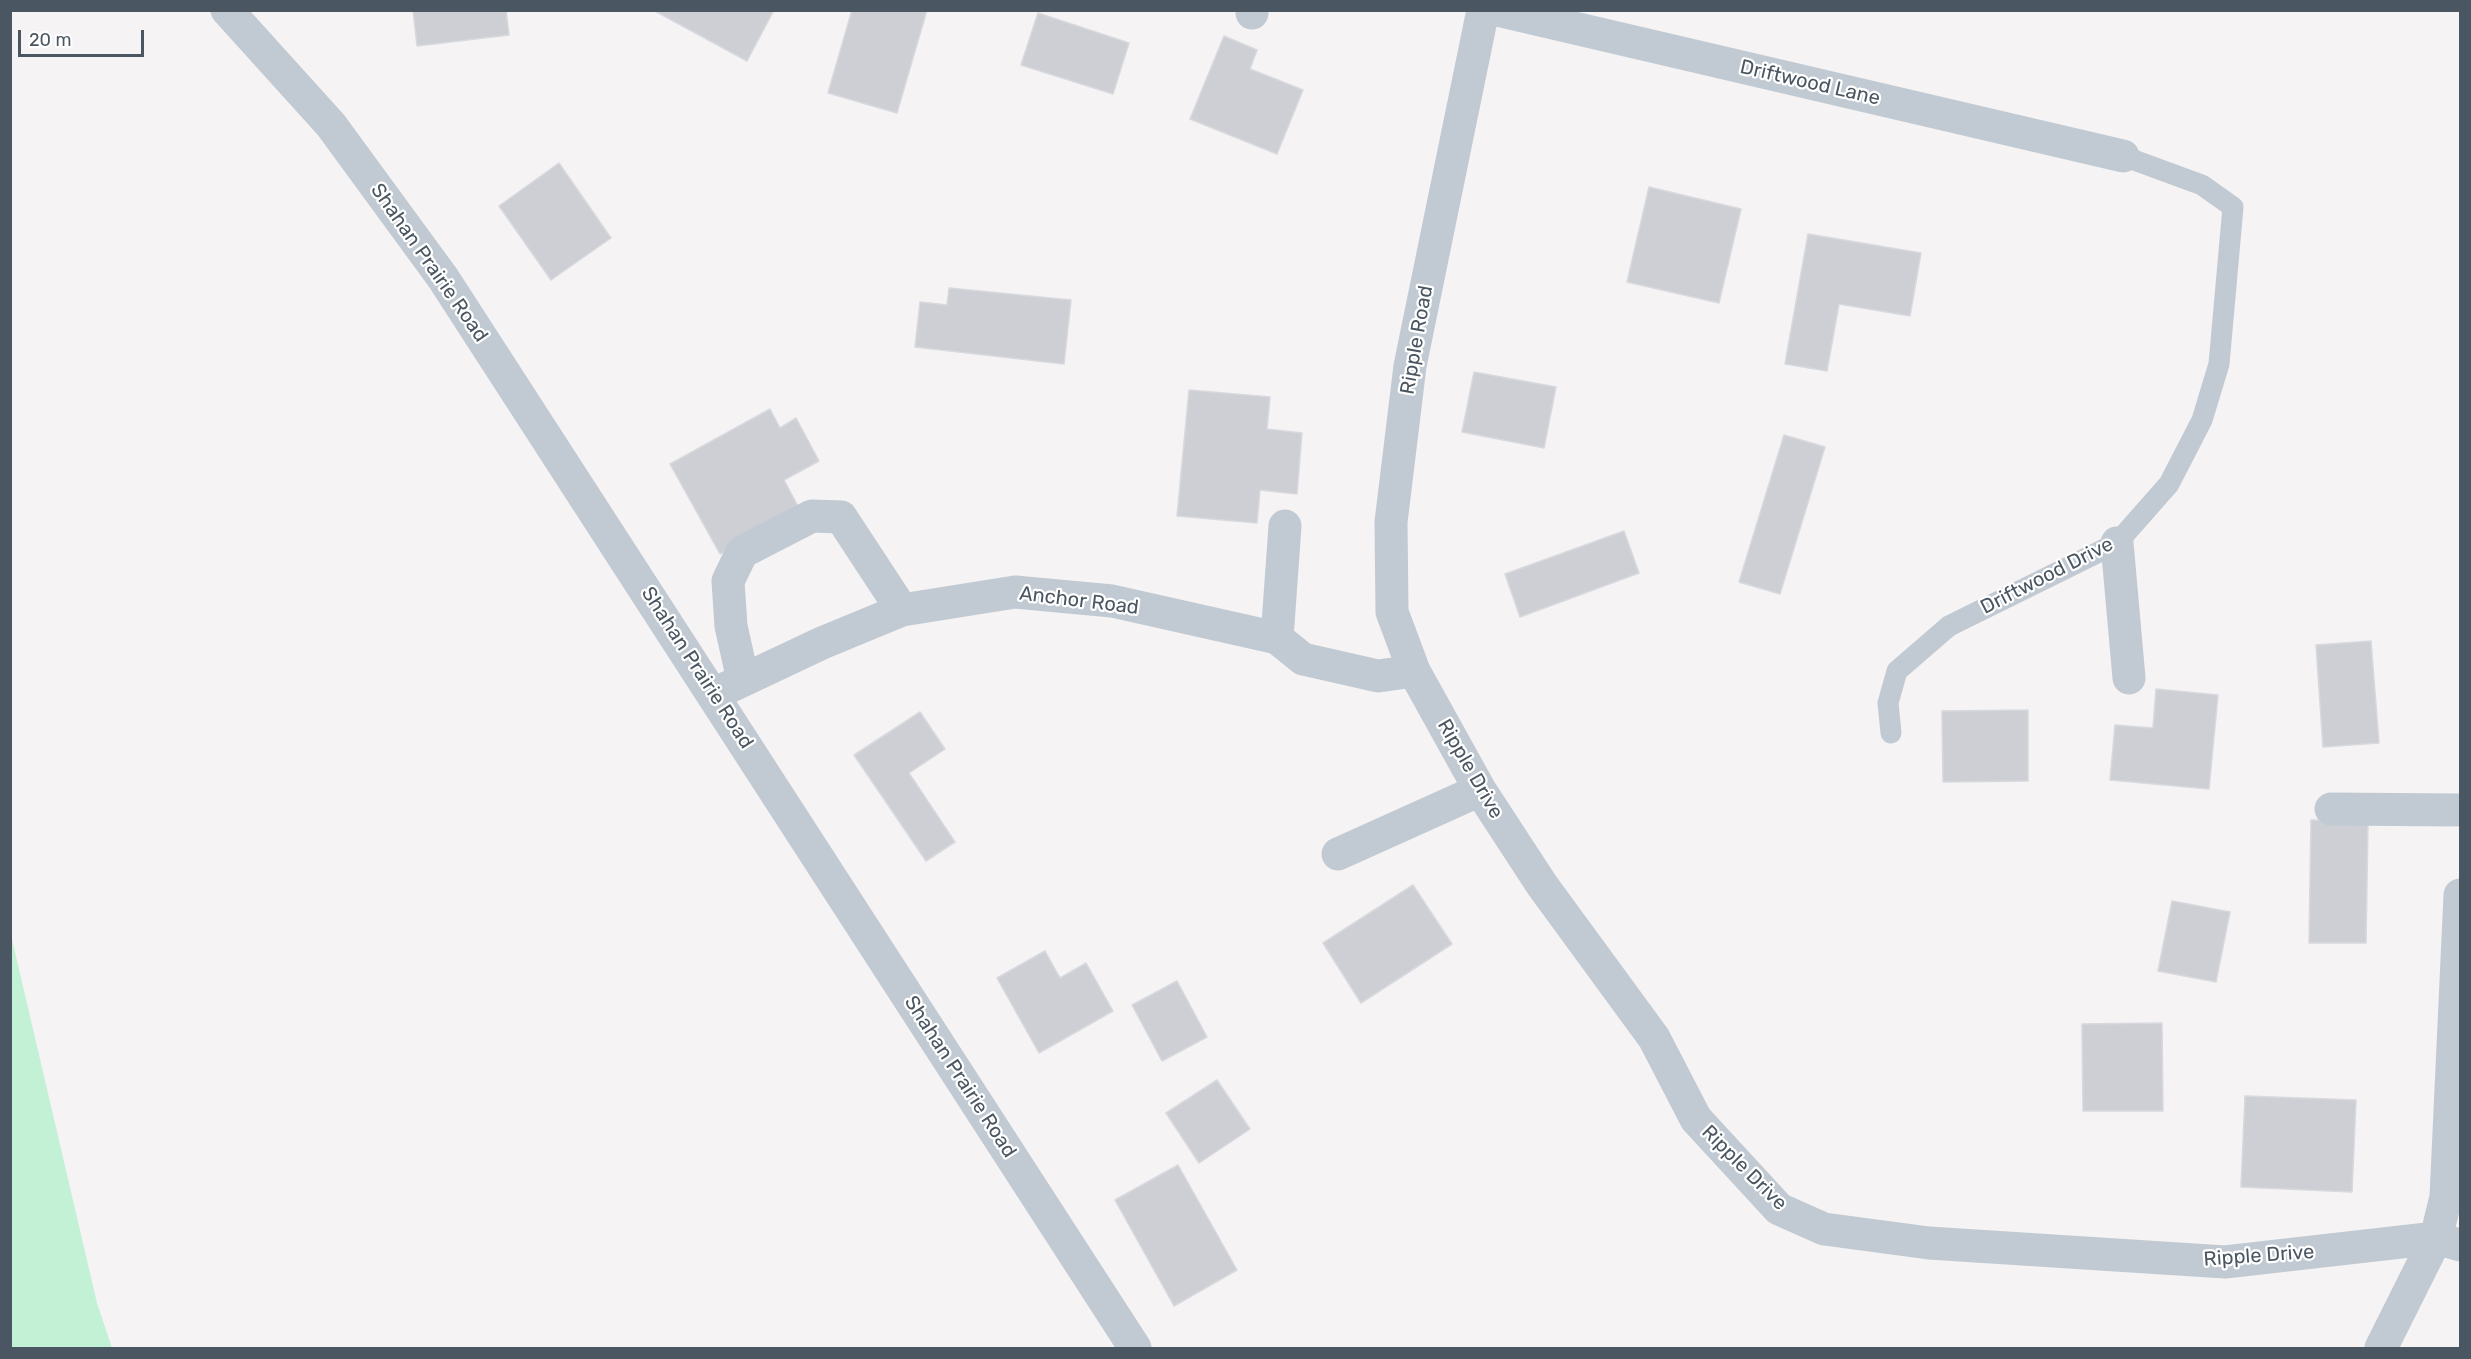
<!DOCTYPE html>
<style>
body{margin:0}
#map{position:relative;width:2471px;height:1359px;overflow:hidden;background:#f5f3f3;font-family:Rubik,sans-serif}
canvas{display:block}
.frame{position:absolute;inset:0;border:12px solid #4a5661;pointer-events:none}
.scale{position:absolute;left:18px;top:30px;width:126px;height:27px;box-sizing:border-box;border:3px solid #4a5661;border-top:0;padding-left:8px;font-size:18px;line-height:21px;white-space:nowrap;color:#4a5661;-webkit-text-stroke:4px #fff;paint-order:stroke}
</style>
<div id="map">
<canvas width="2471" height="1359"></canvas>
<div class="frame"></div>
<div class="scale">20 m</div>
</div>
<script>
const c = document.querySelector('canvas').getContext('2d');
c.lineJoin = 'round';
function fillPath(path, color) { c.fillStyle = color; c.fill(path, 'evenodd'); }
function strokePath(path, color, width, dash) { c.strokeStyle = color; c.lineWidth = width; c.lineCap = dash ? 'butt' : 'round'; c.setLineDash(dash || []); c.stroke(path); }
function write(font, color, halo, rows, align = 'center') {
  c.font = font + ' Rubik,sans-serif'; c.lineWidth = 4.5; c.setLineDash([]); c.textBaseline = 'middle'; c.strokeStyle = halo; c.fillStyle = color; for (const [text, x, y, turn = 0] of rows) {
    c.save(); c.translate(x, y); c.rotate((+turn || 0) * Math.PI / 180); c.textAlign = isNaN(turn) ? turn : align; if (halo) c.strokeText(text, 0, 0); c.fillText(text, 0, 0); c.restore();
  }
}
const green = new Path2D(`
 M 11,935 L 97,1303 L 112,1348 L 11,1348 Z`);
const building = new Path2D(`
 M 413,10 L 506,10 L 509,35 L 417,46 Z
 M 653,10 L 774,10 L 747,61 Z
 M 852,10 L 927,10 L 897,113 L 828,93 Z
 M 1038,13 L 1129,43 L 1113,94 L 1021,65 Z
 M 1224,36 L 1257,50 L 1250,69 L 1303,90 L 1277,154 L 1190,119 Z
 M 559,163 L 611,238 L 551,280 L 499,206 Z
 M 1649,187 L 1741,209 L 1719,303 L 1627,282 Z
 M 1808,234 L 1921,253 L 1910,316 L 1839,304 L 1827,371 L 1785,364 Z
 M 949,288 L 1071,300 L 1064,364 L 915,347 L 920,302 L 947,305 Z
 M 1474,372 L 1556,387 L 1544,448 L 1462,432 Z
 M 1189,390 L 1270,397 L 1267,429 L 1302,433 L 1297,494 L 1260,490 L 1257,523 L 1177,516 Z
 M 770,409 L 780,428 L 796,418 L 819,461 L 784,480 L 800,510 L 720,554 L 670,464 Z
 M 1784,435 L 1825,447 L 1780,594 L 1739,582 Z
 M 1624,531 L 1639,573 L 1520,617 L 1505,574 Z
 M 2371,641 L 2379,743 L 2323,747 L 2316,645 Z
 M 2156,689 L 2218,695 L 2209,789 L 2110,780 L 2115,725 L 2153,728 Z
 M 2028,710 L 2028,781 L 1943,782 L 1942,711 Z
 M 920,712 L 945,749 L 909,773 L 955,842 L 926,861 L 854,755 Z
 M 2311,820 L 2368,821 L 2366,943 L 2309,943 Z
 M 1413,885 L 1452,944 L 1361,1003 L 1323,943 Z
 M 2172,901 L 2230,912 L 2216,982 L 2158,971 Z
 M 1045,951 L 1060,978 L 1086,963 L 1113,1011 L 1039,1053 L 997,978 Z
 M 1177,981 L 1207,1037 L 1162,1061 L 1132,1005 Z
 M 2162,1023 L 2163,1111 L 2083,1111 L 2082,1024 Z
 M 1217,1080 L 1250,1129 L 1199,1163 L 1166,1113 Z
 M 2245,1096 L 2356,1100 L 2352,1192 L 2241,1187 Z
 M 1178,1165 L 1237,1270 L 1174,1306 L 1115,1200 Z`);
const service = new Path2D(`
 M 1891,733 L 1888,703 L 1897,671 L 1949,626 L 2117,543 L 2169,484 L 2202,420 L 2219,364 L 2233,207 L 2202,185 L 2123,156`);
const minor = new Path2D(`
 M 1483,10 L 1410,366 L 1391,522 L 1392,612 L 1414,671 L 1480,790 L 1542,885 L 1654,1038 L 1696,1119 L 1779,1209 L 1824,1229 L 1929,1243 L 2225,1262 L 2436,1238 L 2460,1245
 M 1497,10 L 2123,156
 M 1252,13 L 1252,10
 M 2117,543 L 2129,678
 M 1277,638 L 1285,526
 M 743,680 L 731,626 L 728,581 L 742,552 L 812,516 L 841,517 L 902,610
 M 714,694 L 822,643 L 902,610 L 1015,592 L 1112,601 L 1277,638 L 1303,659 L 1378,676 L 1414,671
 M 2331,809 L 2460,810
 M 1338,854 L 1480,790
 M 2381,1348 L 2436,1238 L 2446,1197 L 2460,895`);
const tertiary = new Path2D(`
 M 227,10 L 331,125 L 443,278 L 1135,1348`);
const streetNames = [
 ["Driftwood Lane",1810,83,13],
 ["Shahan Prairie Road",429,263,55],
 ["Ripple Road",1417,340,-80],
 ["Driftwood Drive",2047,576,-27],
 ["Anchor Road",1079,601,7],
 ["Shahan Prairie Road",697,668,57],
 ["Ripple Drive",1470,769,60],
 ["Shahan Prairie Road",960,1077,57],
 ["Ripple Drive",1744,1168,45],
 ["Ripple Drive",2259,1256,-4]
];
fillPath(green, '#c3f1d5');
fillPath(building, '#cdcfd5');
strokePath(building, '#d7d9de', 1.5);
strokePath(service, '#c1cad2', 21);
strokePath(minor, '#c1cad2', 33);
strokePath(tertiary, '#c1cad2', 33);
write('20px', '#4a5661', '#fff', streetNames);
</script>
